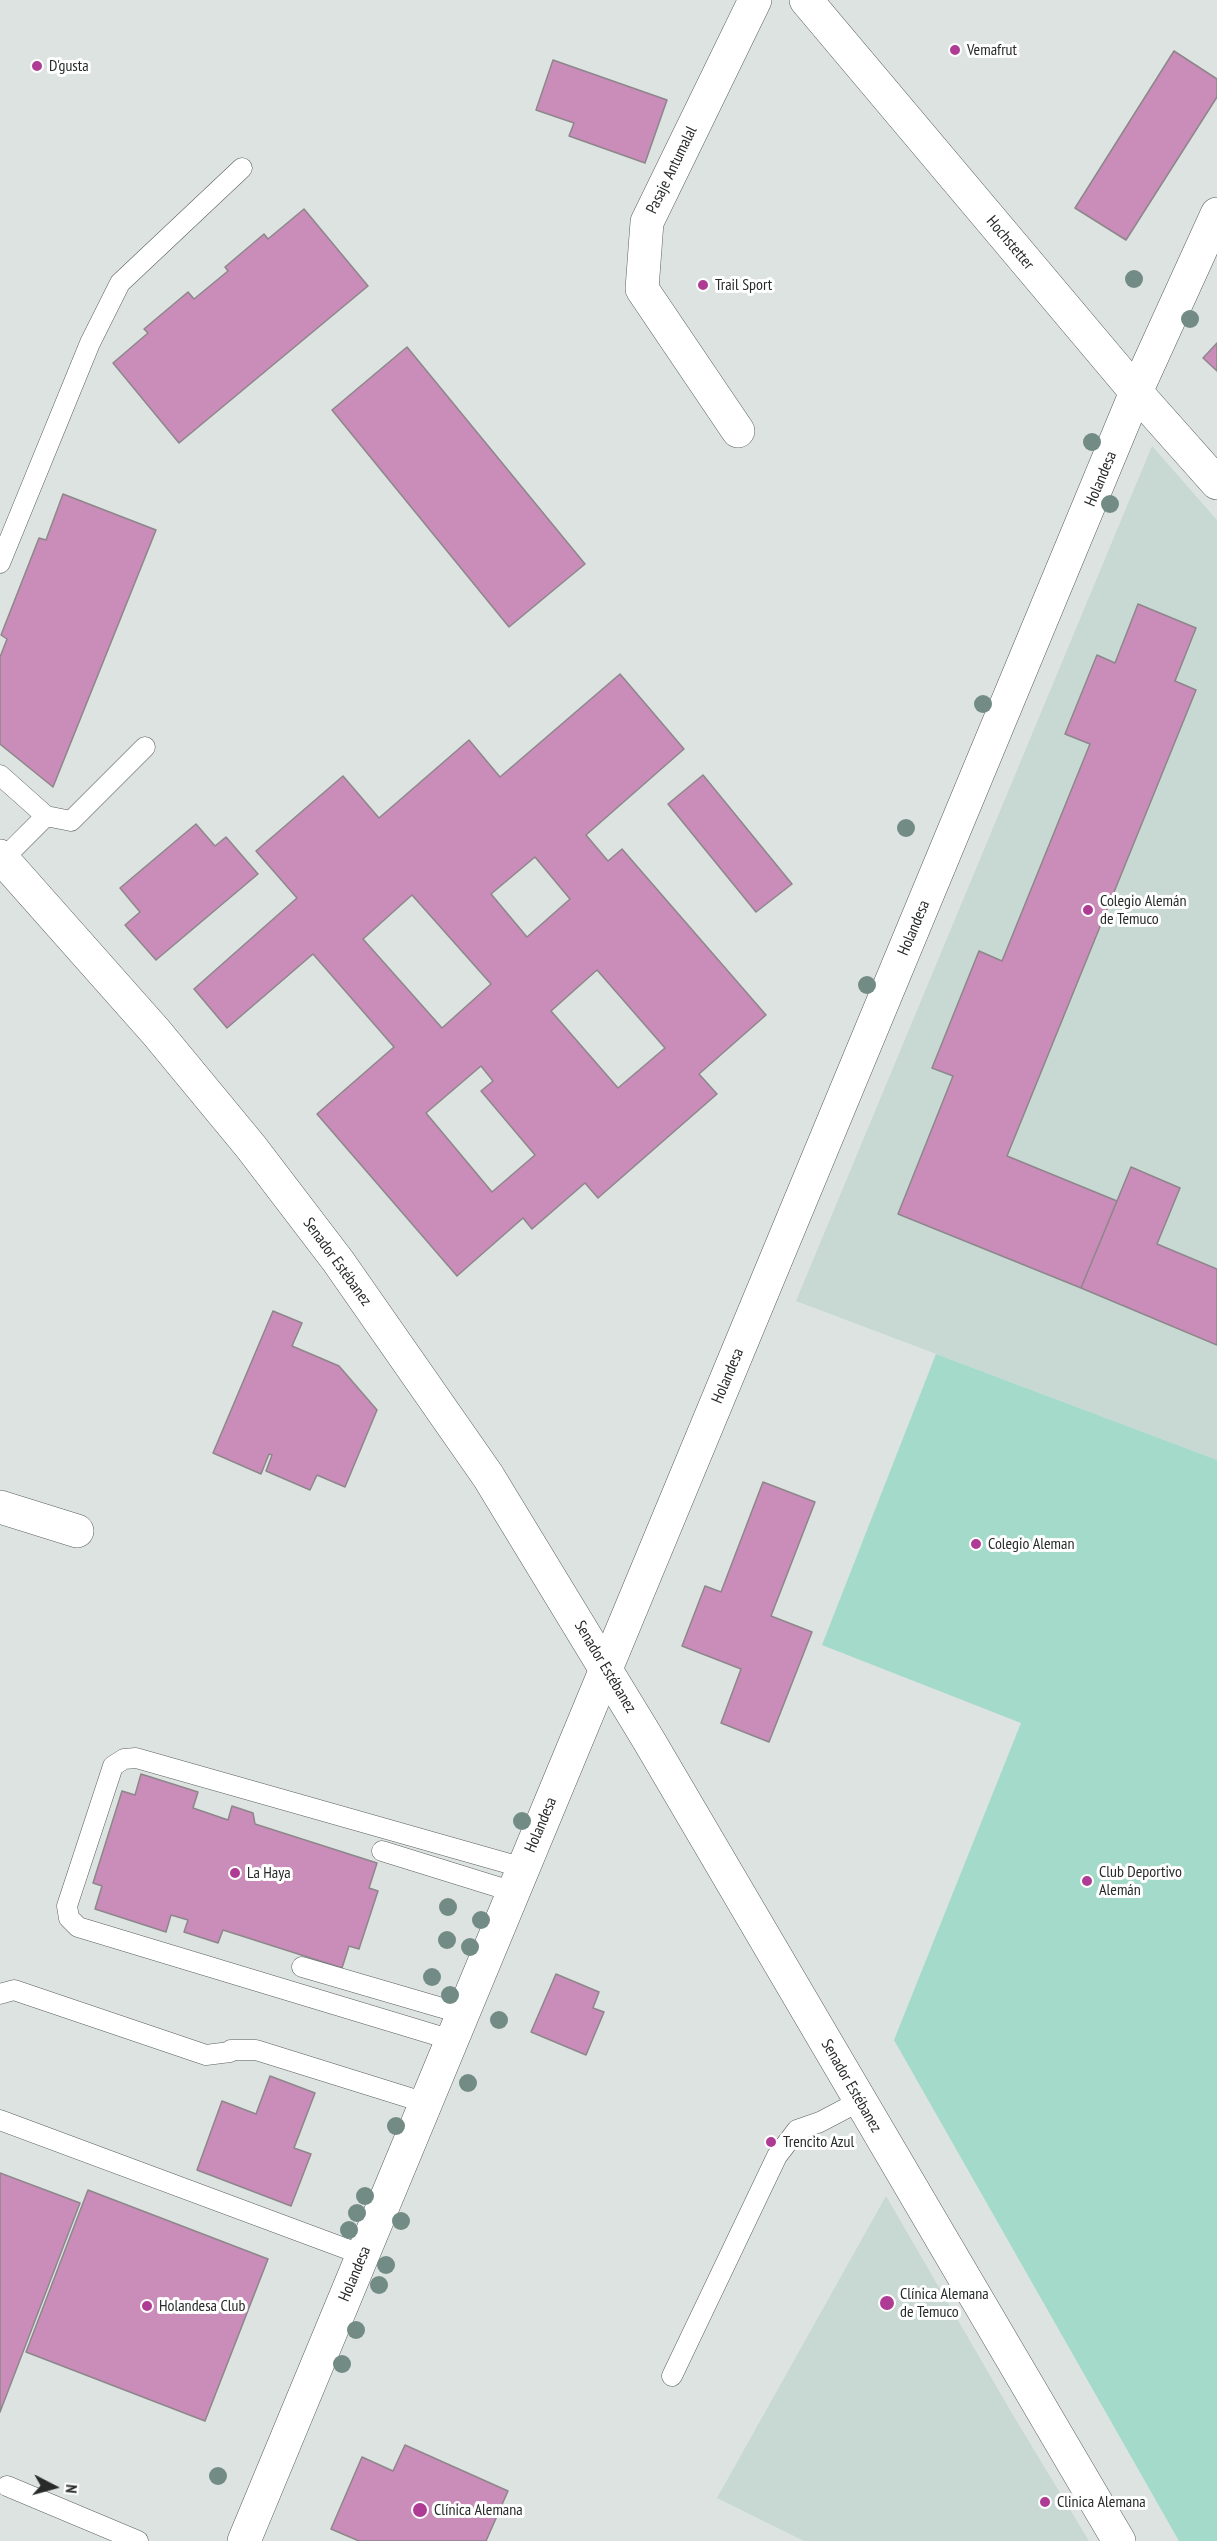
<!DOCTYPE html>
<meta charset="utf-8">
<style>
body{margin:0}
#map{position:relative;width:1217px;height:2541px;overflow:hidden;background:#dce3e1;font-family:"PT Sans Narrow",sans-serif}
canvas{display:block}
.north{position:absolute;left:24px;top:2457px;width:60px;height:60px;-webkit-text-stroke:4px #fff;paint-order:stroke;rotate:96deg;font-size:16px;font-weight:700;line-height:24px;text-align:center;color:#272a29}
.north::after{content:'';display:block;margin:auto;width:21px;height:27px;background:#272a29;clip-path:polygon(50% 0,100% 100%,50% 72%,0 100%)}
</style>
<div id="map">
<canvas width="1217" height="2541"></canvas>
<div class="north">N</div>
</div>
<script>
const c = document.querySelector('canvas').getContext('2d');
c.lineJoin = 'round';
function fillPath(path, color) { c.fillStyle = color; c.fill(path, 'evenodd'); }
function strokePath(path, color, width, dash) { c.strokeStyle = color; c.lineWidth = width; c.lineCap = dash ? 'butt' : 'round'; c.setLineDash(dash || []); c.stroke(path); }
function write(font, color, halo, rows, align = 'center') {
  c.font = font + ' "PT Sans Narrow",sans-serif'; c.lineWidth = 6; c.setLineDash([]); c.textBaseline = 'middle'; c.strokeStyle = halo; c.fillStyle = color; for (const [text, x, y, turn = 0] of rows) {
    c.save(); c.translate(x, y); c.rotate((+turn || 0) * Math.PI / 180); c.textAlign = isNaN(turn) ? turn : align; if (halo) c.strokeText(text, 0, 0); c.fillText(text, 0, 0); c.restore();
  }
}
const built = new Path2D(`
 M 1152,446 L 1217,520 L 1217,1460 L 796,1301 Z
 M 886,2196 L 1010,2410 L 1089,2541 L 804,2541 L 717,2498 Z`);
const green = new Path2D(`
 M 936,1354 L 1217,1460 L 1217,2541 L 1179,2541 L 894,2040 L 1021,1723 L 822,1645 Z`);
const building = new Path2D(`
 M 1174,51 L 1217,79 L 1217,97 L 1126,240 L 1075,208 Z
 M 553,60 L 667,100 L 645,163 L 569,136 L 574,123 L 536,110 Z
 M 304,209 L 368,286 L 179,443 L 113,363 L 148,333 L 144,329 L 188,292 L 194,299 L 228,271 L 225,267 L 264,234 L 268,239 Z
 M 1217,343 L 1217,371 L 1203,358 Z
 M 407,347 L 585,564 L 509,627 L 332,410 Z
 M 63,494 L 156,530 L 53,787 L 0,744 L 0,657 L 7,639 L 1,635 L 39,538 L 46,540 Z
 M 1138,604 L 1196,628 L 1175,681 L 1196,690 L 1007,1156 L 1117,1201 L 1081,1288 L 898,1214 L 953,1076 L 932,1068 L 979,951 L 1002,961 L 1090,744 L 1065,734 L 1097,655 L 1115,663 Z
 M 620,674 L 684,749 L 586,835 L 608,861 L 622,849 L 766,1015 L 699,1074 L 717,1094 L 598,1198 L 585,1183 L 532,1229 L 523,1218 L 457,1276 L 317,1114 L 394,1047 L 313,954 L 227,1028 L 194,989 L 297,898 L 256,851 L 343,776 L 379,818 L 469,740 L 500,777 ZM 535,857 L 570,899 L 527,937 L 491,894 ZM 412,895 L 491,984 L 442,1028 L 363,939 ZM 597,970 L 665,1048 L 618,1088 L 551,1011 ZM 481,1066 L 493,1081 L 481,1091 L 535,1155 L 492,1192 L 426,1113 Z
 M 703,775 L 792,884 L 756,912 L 668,804 Z
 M 196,824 L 215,846 L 226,837 L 258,874 L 156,960 L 125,925 L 140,912 L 120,888 Z
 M 1131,1167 L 1180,1188 L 1157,1244 L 1217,1269 L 1217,1345 L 1081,1288 Z
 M 273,1311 L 302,1323 L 292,1346 L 339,1366 L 377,1410 L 345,1487 L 317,1475 L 310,1490 L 266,1471 L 272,1455 L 269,1454 L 261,1474 L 213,1453 Z
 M 763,1482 L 815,1502 L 771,1616 L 812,1632 L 769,1742 L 721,1723 L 741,1669 L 682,1646 L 705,1586 L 721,1592 Z
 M 141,1774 L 198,1792 L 193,1808 L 228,1820 L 232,1806 L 253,1813 L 255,1824 L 377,1863 L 369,1888 L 378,1891 L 359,1949 L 349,1946 L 342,1968 L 223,1930 L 218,1943 L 184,1932 L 188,1920 L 171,1915 L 166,1932 L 95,1909 L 102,1886 L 93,1883 L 122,1791 L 135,1795 Z
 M 556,1974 L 599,1992 L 593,2008 L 604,2012 L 586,2055 L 531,2032 Z
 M 270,2076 L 315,2093 L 294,2148 L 311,2154 L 291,2206 L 197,2170 L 222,2101 L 256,2114 Z
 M 0,2173 L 80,2203 L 0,2412 Z
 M 88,2190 L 268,2259 L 205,2421 L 26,2352 Z
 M 405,2445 L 508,2491 L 486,2541 L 359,2541 L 331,2529 L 362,2457 L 393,2471 Z`);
const lane = new Path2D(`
 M 0,563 L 90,343 L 120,283 L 242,168
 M 0,775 L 46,816
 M 3,859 L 46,816 L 71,821 L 145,747
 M 382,1851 L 514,1892
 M 302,1967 L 463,2014
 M 0,1994 L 14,1990 L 206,2055 L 230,2052 L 231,2050 L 256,2050 L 426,2103
 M 452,2040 L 78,1927 L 69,1918 L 67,1906 L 113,1766 L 124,1759 L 136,1758 L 524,1868
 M 0,2120 L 363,2255
 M 672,2376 L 777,2156 L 797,2130 L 820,2122 L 860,2101
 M 7,2486 L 138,2541`);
const street = new Path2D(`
 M 738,431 L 642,289 L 647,222 L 755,0
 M 0,1507 L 77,1531
 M 244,2541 L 1136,392 L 1217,214`);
const secondary = new Path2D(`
 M 806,0 L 1136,392 L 1217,483
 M 0,856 L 156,1032 L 251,1147 L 338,1261 L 488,1476 L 648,1739 L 1119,2541`);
const trees = [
 [1134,279],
 [1190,319],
 [1092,442],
 [1110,504],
 [983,704],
 [906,828],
 [867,985],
 [522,1821],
 [448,1907],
 [481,1920],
 [447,1940],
 [470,1947],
 [432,1977],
 [450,1995],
 [499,2020],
 [468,2083],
 [396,2126],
 [365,2196],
 [357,2213],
 [401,2221],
 [349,2230],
 [386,2265],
 [379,2285],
 [356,2330],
 [342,2364],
 [218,2476]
];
const markers = [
 [955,50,6,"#ae3b94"],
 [37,66,6,"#ae3b94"],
 [703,285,6,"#ae3b94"],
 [1088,910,6,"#ae3b94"],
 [976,1544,6,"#ae3b94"],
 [235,1873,6,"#ae3b94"],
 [1087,1881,6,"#ae3b94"],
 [771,2142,6,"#ae3b94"],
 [887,2303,8,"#ae3b94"],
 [147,2306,6,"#ae3b94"],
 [1045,2502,6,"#ae3b94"],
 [420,2510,8,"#ae3b94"]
];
const poiNames = [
 ["Vemafrut",967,50],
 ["D'gusta",49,66],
 ["Trail Sport",715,285],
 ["Colegio Alemán",1100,901],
 ["de Temuco",1100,919],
 ["Colegio Aleman",988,1544],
 ["Club Deportivo",1099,1872],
 ["Alemán",1099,1890],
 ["La Haya",247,1873],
 ["Trencito Azul",783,2142],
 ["Clínica Alemana",900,2294],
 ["de Temuco",900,2312],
 ["Holandesa Club",159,2306],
 ["Clinica Alemana",1057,2502],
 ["Clínica Alemana",434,2510]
];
const streetNames = [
 ["Pasaje Antumalal",672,170,-64],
 ["Hochstetter",1010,243,50],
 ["Holandesa",1101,479,-67],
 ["Holandesa",914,928,-67],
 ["Senador Estébanez",337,1262,54],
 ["Holandesa",728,1376,-67],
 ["Senador Estébanez",605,1667,59],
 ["Holandesa",541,1825,-67],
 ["Senador Estébanez",851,2086,60],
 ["Holandesa",355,2274,-67]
];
fillPath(built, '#c8d8d3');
fillPath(green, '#a3daca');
fillPath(building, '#ca8cb8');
strokePath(building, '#8d878b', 1.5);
strokePath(lane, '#595f5d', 21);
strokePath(street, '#595f5d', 34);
strokePath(secondary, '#595f5d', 34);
strokePath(lane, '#fff', 20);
strokePath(street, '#fff', 33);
strokePath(secondary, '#fff', 33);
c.fillStyle = '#728c85';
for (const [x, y] of trees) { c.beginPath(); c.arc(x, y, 9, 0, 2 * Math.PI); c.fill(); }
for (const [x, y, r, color] of markers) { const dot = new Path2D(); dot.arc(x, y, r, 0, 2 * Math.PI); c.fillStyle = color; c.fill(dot); strokePath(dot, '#fff', 2); }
write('16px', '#272a29', '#fff', poiNames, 'left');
write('16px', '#272a29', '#fff', streetNames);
</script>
